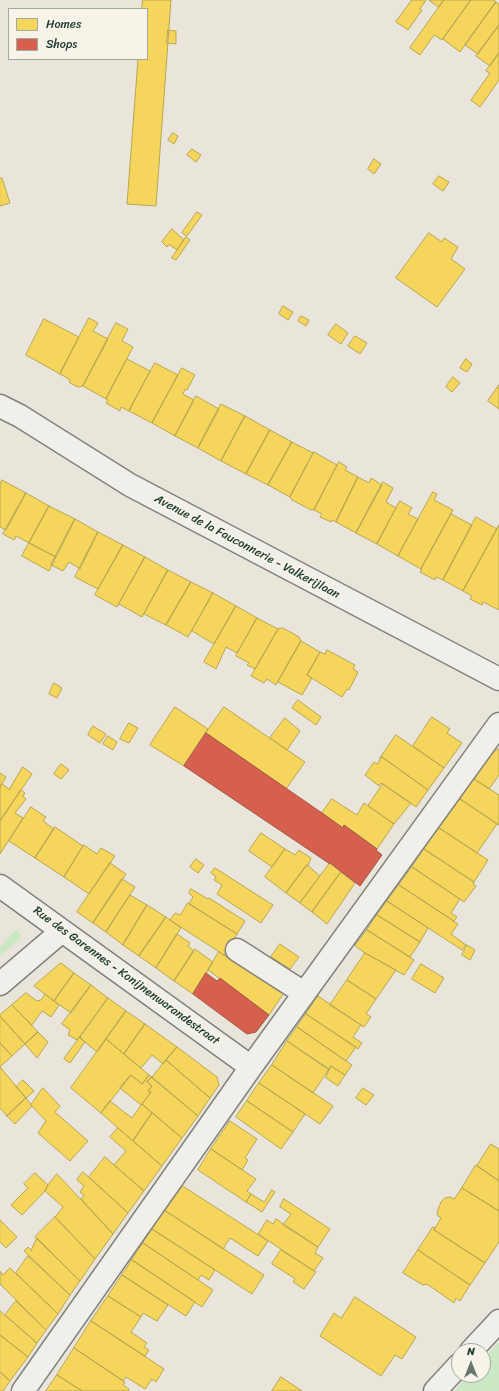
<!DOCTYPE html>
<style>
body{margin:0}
#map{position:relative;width:499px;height:1391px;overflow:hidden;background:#eae5db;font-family:Sriracha,sans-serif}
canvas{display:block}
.legend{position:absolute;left:8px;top:8px;width:140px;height:52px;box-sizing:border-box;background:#f7f3e8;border:1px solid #a1aaa0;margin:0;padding:5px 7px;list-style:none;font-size:12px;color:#1f3d34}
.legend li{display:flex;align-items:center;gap:8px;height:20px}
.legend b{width:20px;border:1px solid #a1aaa0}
.north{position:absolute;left:451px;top:1343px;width:40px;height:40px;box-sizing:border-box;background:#f7f3e8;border:1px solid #a1aaa0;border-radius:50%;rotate:0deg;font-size:11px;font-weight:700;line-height:16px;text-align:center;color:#1f3d34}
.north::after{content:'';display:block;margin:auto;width:14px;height:18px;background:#66786e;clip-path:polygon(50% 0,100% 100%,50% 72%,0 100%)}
</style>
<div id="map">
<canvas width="499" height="1391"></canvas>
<ul class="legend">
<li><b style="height:11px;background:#f6d55c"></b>Homes</li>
<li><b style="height:11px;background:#d6604d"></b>Shops</li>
</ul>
<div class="north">N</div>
</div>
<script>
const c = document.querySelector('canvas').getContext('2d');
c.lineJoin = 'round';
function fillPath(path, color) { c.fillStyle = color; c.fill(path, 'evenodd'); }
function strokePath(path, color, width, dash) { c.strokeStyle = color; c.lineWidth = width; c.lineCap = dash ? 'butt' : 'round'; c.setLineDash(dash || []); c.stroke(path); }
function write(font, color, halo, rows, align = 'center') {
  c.font = font + ' Sriracha,sans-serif'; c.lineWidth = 4; c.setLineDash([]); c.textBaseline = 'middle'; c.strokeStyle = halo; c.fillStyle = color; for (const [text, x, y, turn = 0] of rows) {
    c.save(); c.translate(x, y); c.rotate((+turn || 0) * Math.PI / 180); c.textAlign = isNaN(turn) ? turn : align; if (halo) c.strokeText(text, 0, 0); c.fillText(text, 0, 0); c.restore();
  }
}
const green = new Path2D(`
 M 16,929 L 21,935 L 20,939 L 0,956 L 0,947 Z
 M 499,1342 L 499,1391 L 455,1391 L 469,1375 L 483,1375 L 483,1359 Z`);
const homes = new Path2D(`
 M 143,0 L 171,0 L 156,206 L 127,204 L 138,59 L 147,59 L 147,9 L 142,9 Z
 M 412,0 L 426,0 L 420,9 L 422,10 L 408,30 L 396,22 Z
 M 429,0 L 444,0 L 439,7 Z
 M 444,0 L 471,0 L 442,40 L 434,35 L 420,55 L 410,48 Z
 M 471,0 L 494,0 L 496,2 L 460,52 L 443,39 Z
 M 496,2 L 499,4 L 499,25 L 478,54 L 465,45 Z
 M 499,25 L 499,53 L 490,66 L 476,56 Z
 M 168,30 L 176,31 L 176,44 L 167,43 Z
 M 499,53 L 499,80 L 480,107 L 471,100 L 490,73 L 486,71 Z
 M 173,133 L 178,136 L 174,144 L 168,140 Z
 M 192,149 L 201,155 L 196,162 L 187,155 Z
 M 374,159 L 381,164 L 374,174 L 368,169 Z
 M 439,176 L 449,182 L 443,191 L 433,184 Z
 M 0,178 L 2,178 L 10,203 L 0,206 Z
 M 197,212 L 202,215 L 187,236 L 182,233 Z
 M 172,229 L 184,240 L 177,250 L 170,245 L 168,245 L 167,247 L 162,242 Z
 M 429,233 L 442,242 L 444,238 L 458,247 L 451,259 L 465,269 L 437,307 L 396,278 Z
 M 186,237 L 190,240 L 176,260 L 172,258 Z
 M 283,306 L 293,312 L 288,320 L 279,314 Z
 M 301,316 L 309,320 L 306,326 L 298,321 Z
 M 89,318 L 98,323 L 93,331 L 108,339 L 83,386 L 78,387 L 70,383 L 69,379 L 60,374 Z
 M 44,319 L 79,337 L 60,374 L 26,355 Z
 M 116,323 L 128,329 L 122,341 L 133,347 L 106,399 L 83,386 Z
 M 336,324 L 348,333 L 341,344 L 328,335 Z
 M 355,336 L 367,343 L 360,354 L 348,346 Z
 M 127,359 L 150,371 L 129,411 L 121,407 L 120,411 L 106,403 L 108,400 L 106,399 Z
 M 466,359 L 472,364 L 467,372 L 460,368 Z
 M 155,363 L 178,375 L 152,423 L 129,411 Z
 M 182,368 L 195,375 L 187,390 L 185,389 L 183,394 L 194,400 L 175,436 L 152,423 Z
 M 453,377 L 460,383 L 452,392 L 446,387 Z
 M 499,385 L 499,409 L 488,401 Z
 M 196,396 L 219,409 L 198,448 L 175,436 Z
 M 221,404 L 245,416 L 221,461 L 198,448 Z
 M 245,416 L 270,430 L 246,474 L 221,461 Z
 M 270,430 L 292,442 L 268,485 L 246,474 Z
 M 292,442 L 313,453 L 290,497 L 268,485 Z
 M 314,452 L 337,465 L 314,510 L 311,510 L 292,500 L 290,497 Z
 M 339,462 L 347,467 L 345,470 L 358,477 L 336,522 L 332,520 L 331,522 L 320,517 L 322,514 L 314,510 Z
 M 358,477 L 369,483 L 371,478 L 382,485 L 356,533 L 336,522 Z
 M 2,480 L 26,493 L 6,530 L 0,527 L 0,485 Z
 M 383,482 L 393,488 L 386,502 L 396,508 L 377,544 L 356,533 Z
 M 433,492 L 437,494 L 434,500 L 453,510 L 421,569 L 398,556 Z
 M 26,493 L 49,506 L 29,543 L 16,536 L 14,540 L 3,534 Z
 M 400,501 L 412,508 L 408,514 L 418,519 L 398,556 L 377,544 Z
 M 49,506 L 75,519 L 56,557 L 29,543 Z
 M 451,514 L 472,525 L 443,580 L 436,577 L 435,580 L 420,572 L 422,569 L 421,569 Z
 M 476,517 L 497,529 L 463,591 L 443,580 Z
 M 75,519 L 98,532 L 80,569 L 69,562 L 63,571 L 51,565 Z
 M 499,525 L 499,610 L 483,602 L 482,605 L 470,599 L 472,596 L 463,591 Z
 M 98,532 L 123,545 L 98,589 L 75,577 Z
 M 29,543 L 56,557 L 49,571 L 22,556 Z
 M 123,545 L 145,557 L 117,607 L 95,595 Z
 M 145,557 L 168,570 L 142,617 L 119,604 Z
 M 168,570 L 191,582 L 166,625 L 144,614 Z
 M 191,582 L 213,593 L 188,637 L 166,625 Z
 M 213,593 L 236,606 L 214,644 L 192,631 Z
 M 236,606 L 257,618 L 237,653 L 226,647 L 216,669 L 204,662 Z
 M 257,618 L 278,629 L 255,669 L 247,665 L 249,663 L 236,656 Z
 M 283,628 L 299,637 L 301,641 L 276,685 L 267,679 L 264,683 L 251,676 L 278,629 Z
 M 301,641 L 320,652 L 307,675 L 312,678 L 302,695 L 278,682 Z
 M 327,650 L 355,665 L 353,669 L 358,672 L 349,690 L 347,689 L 342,697 L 307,675 L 320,652 L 325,654 Z
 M 54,683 L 62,688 L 57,698 L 49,694 Z
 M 298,700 L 321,717 L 316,725 L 292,708 Z
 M 175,707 L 208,729 L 184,766 L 150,745 Z
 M 224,707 L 305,762 L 286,789 L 206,733 Z
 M 432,717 L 450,729 L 447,733 L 462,743 L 444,768 L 413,746 Z
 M 285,718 L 300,731 L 287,750 L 270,738 Z
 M 129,723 L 138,728 L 129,743 L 120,739 Z
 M 93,726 L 106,734 L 100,743 L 88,735 Z
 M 396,735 L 444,768 L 428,790 L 382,757 L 380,758 Z
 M 108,736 L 117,742 L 113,750 L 103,744 Z
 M 499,749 L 499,775 L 489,789 L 474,779 L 492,753 Z
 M 382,757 L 428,790 L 416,807 L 381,783 L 379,786 L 365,775 L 374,762 L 377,764 Z
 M 61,764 L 69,770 L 61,779 L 54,774 Z
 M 23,767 L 32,774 L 0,821 L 0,787 L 2,784 L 9,789 Z
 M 0,773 L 6,777 L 0,787 Z
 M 474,779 L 499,795 L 499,825 L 460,799 Z
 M 383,784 L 411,803 L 394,824 L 368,806 Z
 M 21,790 L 25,793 L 23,796 L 26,799 L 15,813 L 23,818 L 0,854 L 0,821 Z
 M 332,799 L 357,815 L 364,803 L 394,824 L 377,849 L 344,825 L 343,828 L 322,813 Z
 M 460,799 L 497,824 L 477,853 L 439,828 Z
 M 31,807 L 46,817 L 43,821 L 54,829 L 35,858 L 9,841 Z
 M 55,827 L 83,846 L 64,877 L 35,858 Z
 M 439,828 L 488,860 L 474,882 L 424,849 Z
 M 261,833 L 285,849 L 272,867 L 249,851 Z
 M 84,845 L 97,854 L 101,848 L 115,856 L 89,894 L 64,877 Z
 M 285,849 L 295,855 L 299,850 L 311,858 L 308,866 L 307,865 L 286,893 L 265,877 Z
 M 424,849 L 474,882 L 473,884 L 476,886 L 464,902 L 412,867 Z
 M 196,859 L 204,865 L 198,873 L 190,867 Z
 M 110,863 L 126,874 L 93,923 L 77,912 Z
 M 330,863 L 341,872 L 312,912 L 300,903 Z
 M 307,865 L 320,876 L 300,903 L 286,893 Z
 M 412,867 L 460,899 L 451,913 L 457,917 L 454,921 L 399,885 Z
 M 215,868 L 273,905 L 261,923 L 217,894 L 222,885 L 214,880 L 216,877 L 211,873 Z
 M 341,872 L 355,883 L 327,924 L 312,912 Z
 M 122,879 L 135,887 L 106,932 L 93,923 Z
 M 399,885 L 458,924 L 451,934 L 466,945 L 462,950 L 387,901 Z
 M 191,889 L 208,899 L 209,898 L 245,921 L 237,934 L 189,904 L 193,897 L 189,893 Z
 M 130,895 L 147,905 L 123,945 L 106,932 Z
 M 387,901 L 428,928 L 420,942 L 377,915 Z
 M 188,903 L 237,934 L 224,955 L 170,920 L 175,913 L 180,915 Z
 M 147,905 L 166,917 L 139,956 L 123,945 Z
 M 377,915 L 420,942 L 410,957 L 367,930 Z
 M 166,917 L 181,928 L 156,968 L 139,956 Z
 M 367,930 L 414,960 L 404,975 L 365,953 L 355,946 Z
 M 177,934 L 190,943 L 188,946 L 194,951 L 174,981 L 156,968 Z
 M 280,944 L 299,957 L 290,969 L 271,957 Z
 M 467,945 L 475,950 L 470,960 L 462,955 Z
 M 195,949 L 213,962 L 193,994 L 174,981 Z
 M 219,952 L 284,993 L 269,1015 L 208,970 Z
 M 365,953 L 396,970 L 376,999 L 347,980 Z
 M 61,963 L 74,973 L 54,1001 L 34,986 Z
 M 421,964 L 444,978 L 435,993 L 412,979 Z
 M 74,973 L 91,985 L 71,1013 L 54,1001 Z
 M 347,980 L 376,999 L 366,1014 L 371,1017 L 364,1027 L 330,1005 Z
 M 91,985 L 108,998 L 77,1040 L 68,1035 L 70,1030 L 62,1024 Z
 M 26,993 L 37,1001 L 41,1000 L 45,994 L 59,1005 L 51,1017 L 42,1011 L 32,1025 L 12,1005 Z
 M 318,996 L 361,1025 L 353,1037 L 362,1043 L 358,1049 L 306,1014 Z
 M 108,998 L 126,1011 L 97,1052 L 80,1038 Z
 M 12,1005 L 38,1032 L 25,1044 L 0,1016 L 0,1015 Z
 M 126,1011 L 145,1024 L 124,1054 L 106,1039 Z
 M 306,1014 L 356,1047 L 346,1061 L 297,1027 Z
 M 0,1016 L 25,1044 L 12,1056 L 0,1043 Z
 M 145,1024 L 177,1047 L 163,1064 L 152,1055 L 141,1068 L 124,1054 Z
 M 297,1027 L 352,1065 L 345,1075 L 331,1066 L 329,1070 L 287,1041 Z
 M 38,1032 L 48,1042 L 37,1058 L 25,1044 Z
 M 80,1037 L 85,1042 L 70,1063 L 64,1059 Z
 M 106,1039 L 149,1075 L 142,1084 L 131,1075 L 101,1113 L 71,1088 Z
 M 287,1041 L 329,1069 L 313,1093 L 272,1065 Z
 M 0,1043 L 12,1056 L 0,1067 Z
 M 177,1047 L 217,1077 L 219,1085 L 210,1098 L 166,1060 Z
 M 166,1060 L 210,1098 L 198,1116 L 152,1078 Z
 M 272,1065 L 333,1106 L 320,1124 L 259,1083 Z
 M 331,1066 L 345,1075 L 338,1086 L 326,1078 Z
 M 0,1067 L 26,1098 L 7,1116 L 0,1108 Z
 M 131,1075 L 142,1084 L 149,1075 L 152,1077 L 147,1082 L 152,1086 L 148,1091 L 151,1092 L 141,1105 L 120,1088 Z
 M 152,1077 L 198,1116 L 182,1138 L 142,1104 L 151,1092 L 148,1091 L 152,1086 L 147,1082 Z
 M 23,1080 L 34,1091 L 26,1098 L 16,1087 Z
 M 259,1083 L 305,1114 L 293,1132 L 247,1101 Z
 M 43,1088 L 60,1106 L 55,1112 L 88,1141 L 70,1161 L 38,1133 L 46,1121 L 31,1105 Z
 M 363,1088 L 374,1095 L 366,1105 L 356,1098 Z
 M 26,1098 L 32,1106 L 15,1124 L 7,1116 Z
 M 110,1101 L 132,1118 L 142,1104 L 152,1113 L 133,1141 L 101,1113 Z
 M 247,1101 L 293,1132 L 281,1149 L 236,1117 Z
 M 152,1113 L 182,1138 L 162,1166 L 133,1141 Z
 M 230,1121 L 257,1139 L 245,1158 L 248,1160 L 242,1170 L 211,1149 Z
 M 118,1128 L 162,1166 L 144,1191 L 114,1165 L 126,1151 L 110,1137 Z
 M 491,1144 L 499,1149 L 499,1181 L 477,1166 Z
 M 211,1149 L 256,1179 L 247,1191 L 251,1194 L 246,1202 L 198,1170 Z
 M 105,1157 L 144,1191 L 128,1213 L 89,1177 Z
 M 476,1165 L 499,1181 L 499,1211 L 462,1188 Z
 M 83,1172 L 128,1213 L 113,1234 L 81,1199 L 84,1195 L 80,1192 L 84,1186 L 77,1180 Z
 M 35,1173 L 48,1185 L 45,1191 L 22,1215 L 11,1205 L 28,1188 L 24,1184 Z
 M 57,1174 L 113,1234 L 95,1259 L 55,1217 L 63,1207 L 45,1191 L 48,1185 Z
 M 181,1185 L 268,1241 L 258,1256 L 230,1238 L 223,1249 L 164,1210 Z
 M 462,1188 L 499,1211 L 499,1242 L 485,1263 L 434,1230 L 441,1218 L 438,1216 L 437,1212 L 441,1202 L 445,1198 L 450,1197 L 454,1199 Z
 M 272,1190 L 275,1192 L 262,1212 L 246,1202 L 251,1194 L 264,1202 Z
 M 284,1199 L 330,1229 L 318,1247 L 283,1225 L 291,1214 L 280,1207 Z
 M 164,1210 L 264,1275 L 252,1294 L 152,1229 Z
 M 55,1217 L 95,1259 L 80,1281 L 35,1237 Z
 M 276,1219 L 318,1247 L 315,1253 L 323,1258 L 314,1271 L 258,1234 L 267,1220 L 273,1224 Z
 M 0,1220 L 17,1237 L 6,1248 L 0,1242 Z
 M 433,1227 L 436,1228 L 434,1230 L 485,1263 L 470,1285 L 418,1250 Z
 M 152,1229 L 215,1270 L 209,1280 L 201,1275 L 198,1280 L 143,1243 Z
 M 37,1238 L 80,1281 L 70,1295 L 24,1251 L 28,1247 L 31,1250 Z
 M 143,1243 L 213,1290 L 202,1307 L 132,1260 Z
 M 281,1250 L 316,1272 L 304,1289 L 293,1282 L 295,1279 L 294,1278 L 272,1264 Z
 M 418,1250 L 470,1285 L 460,1301 L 456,1298 L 454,1303 L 427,1284 L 423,1285 L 403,1273 Z
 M 28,1256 L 70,1295 L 58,1314 L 16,1273 Z
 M 132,1260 L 195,1302 L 186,1316 L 122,1275 Z
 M 10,1268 L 58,1314 L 46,1330 L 0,1284 L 0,1271 L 3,1275 Z
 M 122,1275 L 168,1305 L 157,1321 L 143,1313 L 141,1317 L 108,1296 Z
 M 108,1296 L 141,1317 L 131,1332 L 147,1343 L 144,1347 L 149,1350 L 145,1356 L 91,1321 Z
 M 355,1297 L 416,1337 L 402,1359 L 395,1355 L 381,1376 L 320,1336 L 334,1313 L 341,1318 Z
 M 16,1301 L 46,1330 L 37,1343 L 5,1315 Z
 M 0,1311 L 37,1343 L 28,1357 L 0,1335 Z
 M 91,1321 L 164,1369 L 156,1382 L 152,1379 L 145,1389 L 126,1377 L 123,1381 L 74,1348 Z
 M 0,1335 L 28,1357 L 10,1381 L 0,1372 Z
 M 74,1348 L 125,1382 L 123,1385 L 129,1389 L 128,1391 L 82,1391 L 57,1375 Z
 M 0,1372 L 10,1381 L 3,1391 L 0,1391 Z
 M 57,1375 L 82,1391 L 46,1391 Z
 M 281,1377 L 302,1391 L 272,1391 Z`);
const shops = new Path2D(`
 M 206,733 L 322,813 L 343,828 L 344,825 L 377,849 L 376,850 L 382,855 L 360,886 L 330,863 L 330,864 L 184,766 Z
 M 206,973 L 217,981 L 220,978 L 269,1015 L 256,1032 L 247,1034 L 193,994 Z`);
const minor = new Path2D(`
 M 0,406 L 20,416 L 130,485 L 499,679
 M 0,886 L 251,1067
 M 237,950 L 304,993
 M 0,984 L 62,931
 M 471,1351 L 499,1321
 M 23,1391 L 251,1067 L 499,724
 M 435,1391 L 459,1365`);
const streetNames = [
 ["Avenue de la Fauconnerie - Valkerijlaan",247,547,28],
 ["Rue des Garennes - Konijnenwarandestraat",126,976,36]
];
fillPath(green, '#c9e8c3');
fillPath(homes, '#f6d55c');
strokePath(homes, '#b6a750', 1);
fillPath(shops, '#d6604d');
strokePath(shops, '#9f5646', 1);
strokePath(minor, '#80837d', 25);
strokePath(minor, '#f1efea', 22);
write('12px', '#1f3d34', '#f7f3e8', streetNames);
</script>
